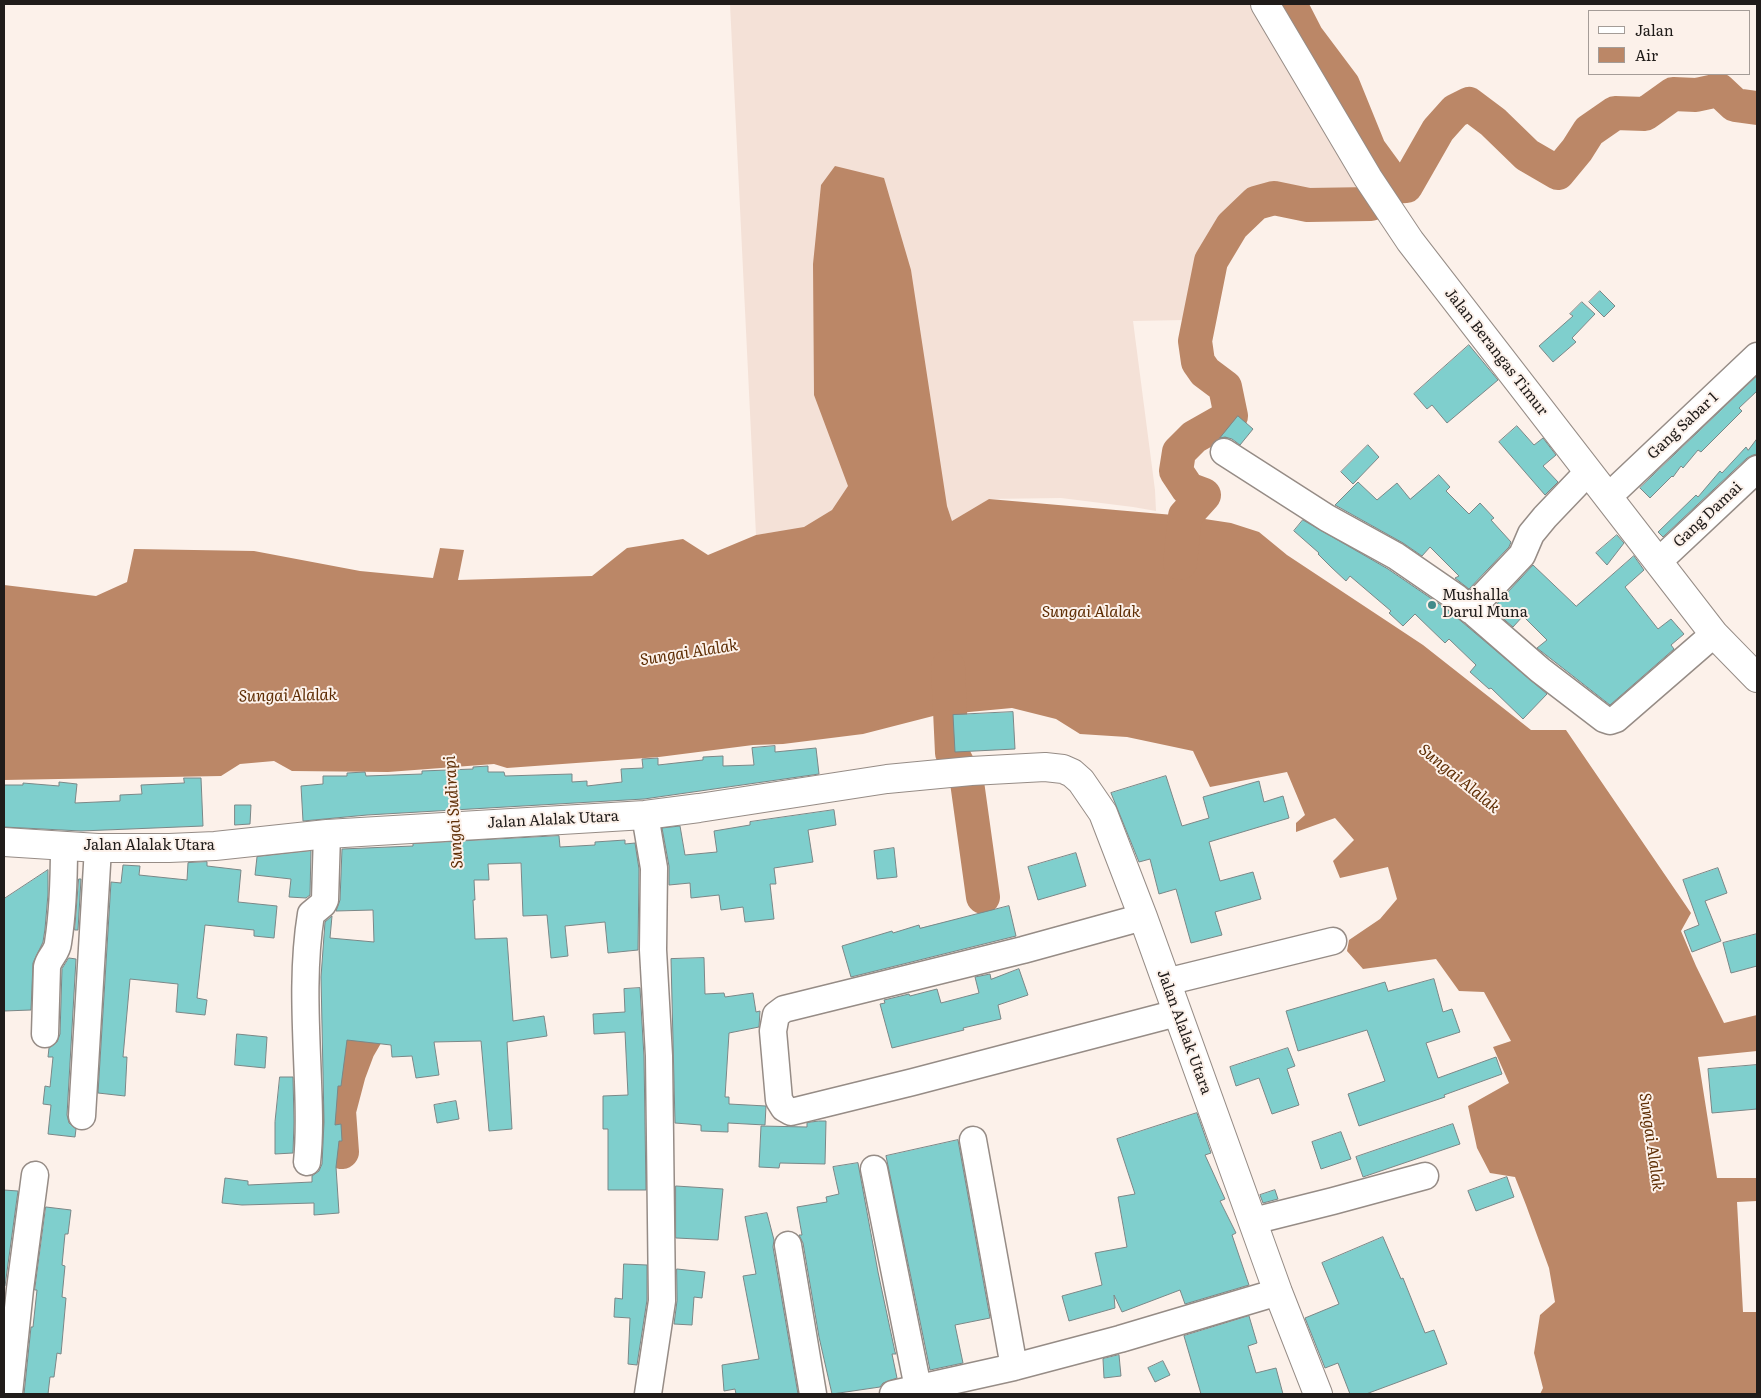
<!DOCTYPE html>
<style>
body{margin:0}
#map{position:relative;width:1761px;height:1398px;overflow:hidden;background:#fcf1ea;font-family:Literata,serif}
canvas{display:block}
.frame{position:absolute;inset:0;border:5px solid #201c1a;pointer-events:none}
.legend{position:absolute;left:1588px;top:10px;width:162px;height:65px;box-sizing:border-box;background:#fcf1ea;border:1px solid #a49c97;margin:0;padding:6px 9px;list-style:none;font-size:15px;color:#201c1a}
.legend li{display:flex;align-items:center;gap:10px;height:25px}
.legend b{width:25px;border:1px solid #a49c97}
</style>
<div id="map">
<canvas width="1761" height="1398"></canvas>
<div class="frame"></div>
<ul class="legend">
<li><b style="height:6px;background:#fff"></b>Jalan</li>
<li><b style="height:14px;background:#bb8767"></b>Air</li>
</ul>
</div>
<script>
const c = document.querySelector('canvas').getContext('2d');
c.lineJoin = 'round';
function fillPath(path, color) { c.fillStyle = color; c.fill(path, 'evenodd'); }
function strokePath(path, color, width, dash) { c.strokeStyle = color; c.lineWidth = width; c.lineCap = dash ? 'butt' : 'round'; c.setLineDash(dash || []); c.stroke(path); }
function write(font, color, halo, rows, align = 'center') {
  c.font = font + ' Literata,serif'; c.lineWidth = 4; c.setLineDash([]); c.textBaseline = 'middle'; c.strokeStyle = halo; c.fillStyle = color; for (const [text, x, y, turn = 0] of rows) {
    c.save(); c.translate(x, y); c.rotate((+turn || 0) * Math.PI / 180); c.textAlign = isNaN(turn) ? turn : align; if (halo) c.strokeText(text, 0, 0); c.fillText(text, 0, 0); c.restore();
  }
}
const built = new Path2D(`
 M 730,4 L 1252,4 L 1371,204 L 1266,188 L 1233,206 L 1200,254 L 1185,320 L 1133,321 L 1155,490 L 1156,511 L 1133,507 L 1061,498 L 989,499 L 952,521 L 947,506 L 756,535 Z`);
const water = new Path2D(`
 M 835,166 L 884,178 L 911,270 L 947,506 L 952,521 L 989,499 L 1185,516 L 1231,523 L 1259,532 L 1287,555 L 1423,645 L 1531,730 L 1566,730 L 1691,913 L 1681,931 L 1696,966 L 1724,1023 L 1757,1015 L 1757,1051 L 1698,1057 L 1717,1178 L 1757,1178 L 1757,1201 L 1737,1202 L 1743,1312 L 1757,1312 L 1757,1394 L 1540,1394 L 1543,1388 L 1534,1353 L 1540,1315 L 1555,1302 L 1549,1268 L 1526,1205 L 1515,1177 L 1490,1173 L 1477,1148 L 1468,1106 L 1509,1083 L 1493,1047 L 1511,1041 L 1484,992 L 1459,991 L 1436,959 L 1363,969 L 1347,951 L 1349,940 L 1380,919 L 1397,899 L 1388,867 L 1340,878 L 1333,861 L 1354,840 L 1335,818 L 1296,832 L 1296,823 L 1305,815 L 1287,772 L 1210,787 L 1193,751 L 1127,737 L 1080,734 L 1056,719 L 1012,708 L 937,715 L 863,734 L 783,744 L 753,745 L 659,757 L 507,768 L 494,764 L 388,772 L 292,771 L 274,761 L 240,764 L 221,776 L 4,780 L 4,585 L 96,596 L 127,582 L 134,549 L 254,551 L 360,571 L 433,578 L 440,548 L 464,550 L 458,580 L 592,576 L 627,548 L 683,539 L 708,555 L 756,535 L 804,527 L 832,510 L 848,486 L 814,395 L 813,264 L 821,185 Z`);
const river = new Path2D(`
 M 1290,4 L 1307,37 L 1343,85 L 1369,149 L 1388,175 L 1389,187
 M 1180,563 L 1185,516 L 1204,495 L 1188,489 L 1176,471 L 1179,452 L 1194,437 L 1231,416 L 1225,387 L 1205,372 L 1198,362 L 1195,341 L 1211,261 L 1232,226 L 1256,203 L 1274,198 L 1308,205 L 1371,204 L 1389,187 L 1406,186 L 1438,130 L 1455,111 L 1469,104 L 1493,122 L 1527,155 L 1558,173 L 1577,150 L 1589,131 L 1615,113 L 1645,114 L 1673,94 L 1696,95 L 1719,90 L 1735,105 L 1757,108
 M 948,667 L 952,753 L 967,782 L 983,897
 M 342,1152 L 339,1111 L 349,1073 L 358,1049 L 369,1030 L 367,1006 L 373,1002`);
const building = new Path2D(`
 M 1600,291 L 1615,306 L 1604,317 L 1589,302 Z
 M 1582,302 L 1595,314 L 1572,338 L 1576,342 L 1553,362 L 1539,346 L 1573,316 L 1570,314 Z
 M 1469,345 L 1498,380 L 1447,423 L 1432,405 L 1427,409 L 1414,394 Z
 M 1757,376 L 1757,391 L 1739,408 L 1742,411 L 1701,452 L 1698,450 L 1683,468 L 1681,466 L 1673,477 L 1672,476 L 1650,498 L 1640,488 Z
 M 1238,416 L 1253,429 L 1240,445 L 1232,439 L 1225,437 L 1220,438 Z
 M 1517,426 L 1534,445 L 1543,438 L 1556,455 L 1543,466 L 1558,482 L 1545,495 L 1499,442 Z
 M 1757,439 L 1757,454 L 1753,455 L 1747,458 L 1663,537 L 1658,532 L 1696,495 L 1698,497 L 1720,471 L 1722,473 L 1746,447 L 1748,450 Z
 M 1368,445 L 1379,457 L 1353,484 L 1341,472 Z
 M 1439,475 L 1450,487 L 1446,491 L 1469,514 L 1480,503 L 1494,518 L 1491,520 L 1511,542 L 1509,547 L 1469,589 L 1455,578 L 1459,576 L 1430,547 L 1422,556 L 1403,543 L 1335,505 L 1358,482 L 1377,500 L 1397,483 L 1410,499 Z
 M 1303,520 L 1388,569 L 1448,610 L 1547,694 L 1523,719 L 1491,688 L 1489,689 L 1470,672 L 1476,665 L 1449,639 L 1445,643 L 1415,614 L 1403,626 L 1389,613 L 1391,611 L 1350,576 L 1346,581 L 1331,567 L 1318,554 L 1319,553 L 1294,531 Z
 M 1617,535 L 1624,543 L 1607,565 L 1596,553 Z
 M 1634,556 L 1644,570 L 1625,587 L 1658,629 L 1671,619 L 1684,634 L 1671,645 L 1674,649 L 1610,705 L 1537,648 L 1547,640 L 1523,616 L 1513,627 L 1492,609 L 1533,565 L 1576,606 Z
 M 1013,712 L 1015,749 L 955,752 L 953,715 Z
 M 775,746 L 775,752 L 816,748 L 819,774 L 644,799 L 367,815 L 303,821 L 301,786 L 323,784 L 323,776 L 347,776 L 347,773 L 365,772 L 366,776 L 422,774 L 422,771 L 473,769 L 473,767 L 488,766 L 488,772 L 504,772 L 505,776 L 572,774 L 572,782 L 587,781 L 587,786 L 622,782 L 621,769 L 643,768 L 642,759 L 658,758 L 658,765 L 703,760 L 703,757 L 723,756 L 723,766 L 754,765 L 752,748 Z
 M 1166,776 L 1182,826 L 1209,818 L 1203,797 L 1259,781 L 1264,802 L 1283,796 L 1289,818 L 1209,842 L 1220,881 L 1253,872 L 1261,899 L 1215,912 L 1222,935 L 1191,943 L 1176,889 L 1159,894 L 1150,859 L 1139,862 L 1111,793 Z
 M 184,778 L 201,778 L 203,826 L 81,831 L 4,827 L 4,785 L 23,785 L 23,783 L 59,786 L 59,782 L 77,784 L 75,803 L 120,801 L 120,795 L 142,794 L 141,785 L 184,783 Z
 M 235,805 L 251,805 L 250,824 L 235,825 Z
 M 834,810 L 836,825 L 808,830 L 813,862 L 774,868 L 776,884 L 770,884 L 774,919 L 745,922 L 743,907 L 721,910 L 719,895 L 691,898 L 690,883 L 669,885 L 669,866 L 662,828 L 680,826 L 685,855 L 717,852 L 714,831 L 750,825 L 750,822 Z
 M 559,836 L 560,847 L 595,845 L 595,842 L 625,840 L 625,844 L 635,843 L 639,869 L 638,950 L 608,953 L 605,922 L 565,926 L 568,956 L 551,958 L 547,915 L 523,916 L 521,863 L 488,864 L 489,880 L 474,880 L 475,900 L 473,900 L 475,939 L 507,938 L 513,1021 L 544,1016 L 547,1036 L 507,1042 L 512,1129 L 489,1131 L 481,1041 L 434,1042 L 439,1075 L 416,1078 L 412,1056 L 392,1057 L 391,1045 L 347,1040 L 341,1086 L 338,1086 L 335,1125 L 341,1124 L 342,1141 L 339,1141 L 336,1167 L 339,1213 L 314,1215 L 314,1203 L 242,1205 L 222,1203 L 225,1178 L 248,1181 L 248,1185 L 312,1182 L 312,1176 L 319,1171 L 322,1164 L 324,1122 L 321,977 L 325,922 L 332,916 L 330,938 L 374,942 L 373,910 L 336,911 L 340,900 L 342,849 L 413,846 L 413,844 Z
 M 894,848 L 897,877 L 877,879 L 874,851 Z
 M 311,851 L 310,895 L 306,898 L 289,897 L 291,879 L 255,875 L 257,857 Z
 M 1076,853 L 1086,886 L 1038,900 L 1028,867 Z
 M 207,862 L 207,866 L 241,870 L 238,902 L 277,906 L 274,938 L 254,936 L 254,930 L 205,925 L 197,998 L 207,1000 L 205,1015 L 176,1012 L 178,984 L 130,979 L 123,1057 L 127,1057 L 125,1096 L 98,1093 L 111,882 L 121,883 L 123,865 L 140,866 L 139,875 L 187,880 L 188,863 Z
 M 1718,868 L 1727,893 L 1705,901 L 1721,941 L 1692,952 L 1684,931 L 1699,925 L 1683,880 Z
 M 48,870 L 48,894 L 45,929 L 43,942 L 33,963 L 31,1010 L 4,1011 L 4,899 Z
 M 79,879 L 81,879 L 78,930 L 75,930 Z
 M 1009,906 L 1016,936 L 851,977 L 842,946 L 892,931 L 893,933 L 919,925 L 920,928 Z
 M 1757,934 L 1757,966 L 1731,973 L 1723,943 Z
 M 69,958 L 76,959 L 67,1115 L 69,1123 L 76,1129 L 75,1137 L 48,1134 L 51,1105 L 43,1104 L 45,1086 L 50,1087 L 53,1057 L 48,1057 L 49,1048 L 57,1042 L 60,1034 L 62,969 Z
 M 704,958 L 705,994 L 724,993 L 725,997 L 753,993 L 756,1012 L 760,1011 L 759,1027 L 729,1033 L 725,1097 L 729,1097 L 729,1104 L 766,1106 L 765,1125 L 728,1123 L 728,1132 L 701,1131 L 701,1125 L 675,1123 L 671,959 Z
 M 1019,969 L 1028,995 L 998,1005 L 1001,1019 L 963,1028 L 964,1030 L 892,1048 L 880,1004 L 885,1003 L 884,1000 L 909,994 L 910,996 L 937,989 L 941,1003 L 979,993 L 975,977 L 990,974 L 991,979 Z
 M 1434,979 L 1443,1012 L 1452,1009 L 1460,1032 L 1426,1043 L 1438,1078 L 1496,1057 L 1502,1074 L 1444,1095 L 1445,1097 L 1359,1126 L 1348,1094 L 1385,1081 L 1367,1030 L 1298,1051 L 1286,1011 L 1385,982 L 1388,991 Z
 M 640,988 L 644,1057 L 646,1190 L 608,1190 L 608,1129 L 603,1129 L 603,1096 L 628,1095 L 625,1032 L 594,1034 L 593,1014 L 625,1012 L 624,989 Z
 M 237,1034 L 267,1037 L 265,1068 L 235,1065 Z
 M 1288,1048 L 1295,1066 L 1287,1069 L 1299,1105 L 1272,1114 L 1259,1078 L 1236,1086 L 1230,1067 Z
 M 1757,1065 L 1757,1109 L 1712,1113 L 1708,1069 Z
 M 280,1077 L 293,1077 L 294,1122 L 293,1153 L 275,1154 L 275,1122 Z
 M 456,1101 L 459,1119 L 437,1123 L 434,1105 Z
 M 1197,1113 L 1211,1153 L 1205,1155 L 1225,1199 L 1220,1201 L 1236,1233 L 1232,1235 L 1249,1285 L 1185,1304 L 1180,1290 L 1122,1312 L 1114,1295 L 1115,1308 L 1069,1321 L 1062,1296 L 1102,1285 L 1095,1253 L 1127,1247 L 1118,1197 L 1135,1194 L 1117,1139 Z
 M 819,1121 L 826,1121 L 825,1164 L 780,1163 L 779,1168 L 759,1167 L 761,1126 L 807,1127 L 807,1123 Z
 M 1453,1124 L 1460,1144 L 1363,1177 L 1356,1157 Z
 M 1341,1132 L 1351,1159 L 1321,1169 L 1312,1142 Z
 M 958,1140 L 990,1318 L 955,1325 L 963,1363 L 930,1370 L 886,1156 Z
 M 858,1163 L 878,1272 L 895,1352 L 896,1354 L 892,1354 L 897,1378 L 883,1383 L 880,1387 L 832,1394 L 819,1337 L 803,1243 L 799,1235 L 802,1235 L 797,1207 L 827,1202 L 826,1197 L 839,1194 L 833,1167 Z
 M 1507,1177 L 1514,1197 L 1476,1211 L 1468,1191 Z
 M 676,1186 L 723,1189 L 718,1240 L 676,1238 Z
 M 4,1190 L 18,1191 L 5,1286 L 4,1286 Z
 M 1275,1190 L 1278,1199 L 1263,1203 L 1260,1195 Z
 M 46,1207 L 71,1210 L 68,1234 L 65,1234 L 62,1265 L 65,1266 L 62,1297 L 66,1298 L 61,1354 L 57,1353 L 54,1377 L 50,1377 L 48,1394 L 24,1394 L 31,1327 L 33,1327 L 37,1290 L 35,1290 Z
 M 767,1213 L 774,1240 L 773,1247 L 798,1394 L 736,1394 L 735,1389 L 724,1391 L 722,1365 L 759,1359 L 743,1276 L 756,1274 L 745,1217 Z
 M 1383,1237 L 1401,1279 L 1403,1278 L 1425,1333 L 1434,1330 L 1447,1364 L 1366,1394 L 1350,1394 L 1338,1363 L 1325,1368 L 1305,1318 L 1339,1304 L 1322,1263 Z
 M 624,1264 L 647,1265 L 647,1300 L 637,1365 L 628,1364 L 630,1318 L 614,1317 L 615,1298 L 622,1299 Z
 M 677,1269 L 705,1272 L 702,1298 L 694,1297 L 692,1325 L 674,1324 L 677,1301 Z
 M 1249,1316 L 1257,1343 L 1248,1346 L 1256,1373 L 1276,1368 L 1283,1394 L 1201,1394 L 1184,1336 Z
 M 1119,1355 L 1121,1376 L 1104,1378 L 1103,1359 Z
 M 1163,1361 L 1170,1375 L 1155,1382 L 1148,1368 Z`);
const minor = new Path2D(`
 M 1224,452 L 1327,518 L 1396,556 L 1457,598 L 1540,670 L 1604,719 L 1610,721 L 1616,719 L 1714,634
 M 1608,497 L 1757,356
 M 1659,561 L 1757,469
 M 1470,610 L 1522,555 L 1531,534 L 1545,517 L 1588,472
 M 645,815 L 654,868 L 653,950 L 659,1056 L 662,1301 L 648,1394
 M 1143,917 L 1023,950 L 784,1009 L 776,1015 L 773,1031 L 779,1100 L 784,1108 L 791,1112 L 913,1082 L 1177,1013
 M 1166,982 L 1333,941
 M 45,1034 L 47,967 C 49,957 57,953 58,943 C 63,911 64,878 64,846
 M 82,1116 L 98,848
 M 973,1140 L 1014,1367
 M 307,1162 C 310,1135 309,1109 308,1082 C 306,1026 302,969 311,914 L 323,904 L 325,900 L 327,834
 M 874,1169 L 918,1388
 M 1253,1221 L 1333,1201 L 1425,1176
 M 788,1245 L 813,1394
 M 9,1394 L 20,1289 L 35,1175
 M 893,1394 L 1014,1367 L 1120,1339 L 1278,1292`);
const major = new Path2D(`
 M 1265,4 L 1368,178 L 1410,241 L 1714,634 L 1757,678
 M 4,842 L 98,848 L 169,848 L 215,846 L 327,834 L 645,815 L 699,808 L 887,779 L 971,771 L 1045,767 L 1063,769 L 1072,773 L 1081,781 L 1103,813 L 1143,917 L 1278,1292 L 1318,1394`);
const markers = [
 [1432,605,5,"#438b8a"]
];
const streetNames = [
 ["Jalan Berangas Timur",1496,352,52],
 ["Gang Sabar 1",1683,426,-43],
 ["Gang Damai",1708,515,-43],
 ["Jalan Alalak Utara",553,820,-3],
 ["Jalan Alalak Utara",149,846],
 ["Jalan Alalak Utara",1184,1032,70]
];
const poiNames = [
 ["Mushalla",1442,596],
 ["Darul Muna",1442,613]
];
const waterNames = [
 ["Sungai Alalak",1091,612],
 ["Sungai Alalak",689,653,-9],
 ["Sungai Alalak",288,696,-1],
 ["Sungai Alalak",1459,779,39],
 ["Sungai Sudirapi",454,812,-94],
 ["Sungai Alalak",1651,1142,82]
];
fillPath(built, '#f4e1d7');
fillPath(water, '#bb8767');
strokePath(river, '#bb8767', 34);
fillPath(building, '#7fcfcd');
strokePath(building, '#7b8787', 1);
strokePath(minor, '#968c86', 29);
strokePath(major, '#968c86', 30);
strokePath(minor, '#fff', 26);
strokePath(major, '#fff', 28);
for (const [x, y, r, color] of markers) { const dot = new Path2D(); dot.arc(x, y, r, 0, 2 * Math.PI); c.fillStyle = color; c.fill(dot); strokePath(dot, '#fcf1ea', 2); }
write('15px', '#201c1a', '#fcf1ea', streetNames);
write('15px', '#201c1a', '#fcf1ea', poiNames, 'left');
write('italic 16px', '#5f2e05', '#fcf1ea', waterNames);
</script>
